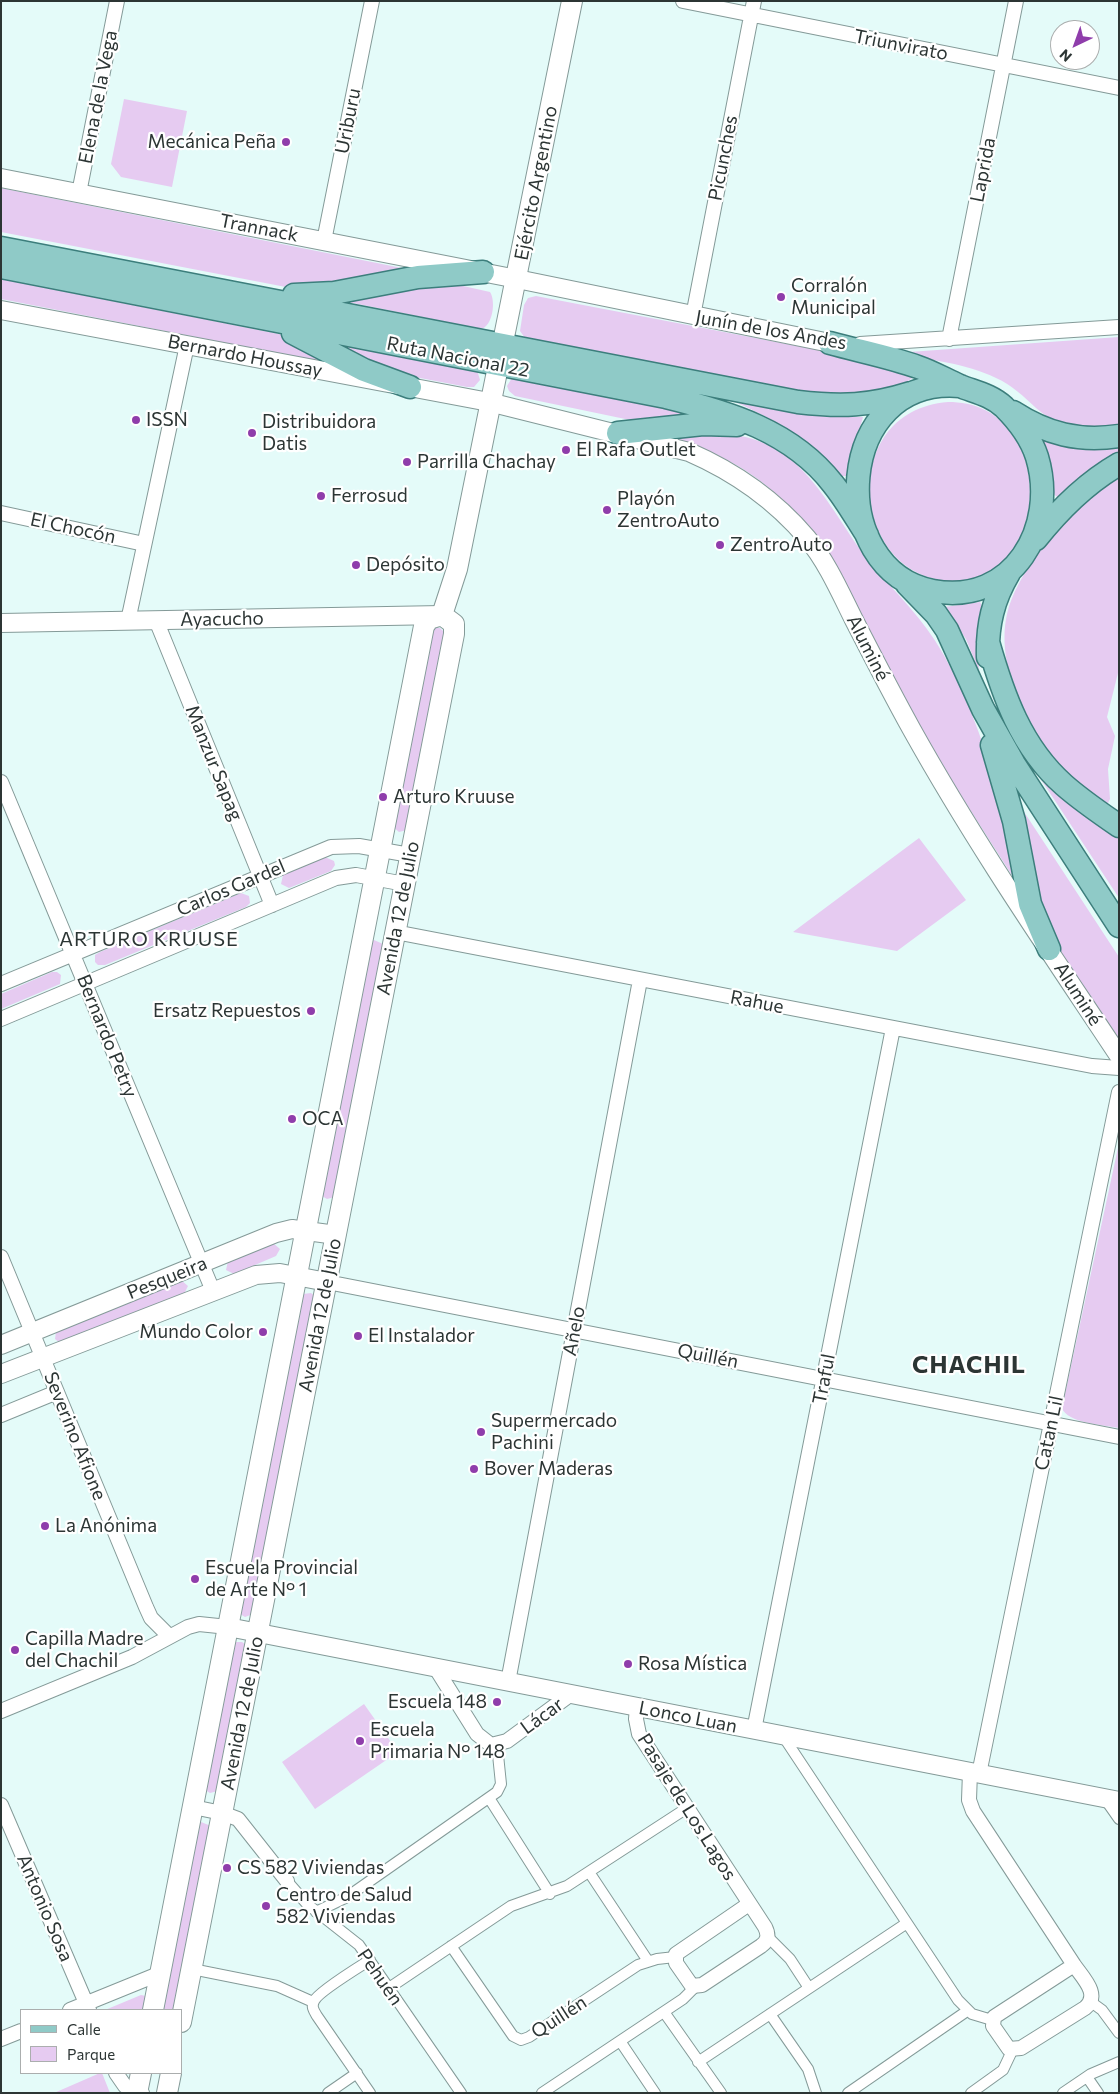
<!DOCTYPE html>
<meta charset="utf-8">
<style>
body{margin:0}
#map{position:relative;width:1120px;height:2094px;overflow:hidden;background:#e4fbf9;font-family:Commissioner,sans-serif}
canvas{display:block}
.frame{position:absolute;inset:0;border:2px solid #2c3534;pointer-events:none}
.legend{position:absolute;left:20px;top:2009px;width:162px;height:65px;box-sizing:border-box;background:#fff;border:1px solid #abaeae;margin:0;padding:6px 9px;list-style:none;font-size:15px;color:#2c3534}
.legend li{display:flex;align-items:center;gap:10px;height:25px}
.legend b{width:25px;border:1px solid #abaeae}
.north{position:absolute;left:1050px;top:20px;width:50px;height:50px;box-sizing:border-box;background:#fff;border:1px solid #abaeae;border-radius:50%;rotate:222deg;font-size:14px;font-weight:700;line-height:20px;text-align:center;color:#2c3534}
.north::after{content:'';display:block;margin:auto;width:18px;height:22px;background:#8f3dab;clip-path:polygon(50% 0,100% 100%,50% 72%,0 100%)}
</style>
<div id="map">
<canvas width="1120" height="2094"></canvas>
<div class="frame"></div>
<ul class="legend">
<li><b style="height:6px;background:#8fcac7"></b>Calle</li>
<li><b style="height:14px;background:#e6cbf1"></b>Parque</li>
</ul>
<div class="north">N</div>
</div>
<script>
const c = document.querySelector('canvas').getContext('2d');
c.lineJoin = 'round';
function fillPath(path, color) { c.fillStyle = color; c.fill(path, 'evenodd'); }
function strokePath(path, color, width, dash) { c.strokeStyle = color; c.lineWidth = width; c.lineCap = dash ? 'butt' : 'round'; c.setLineDash(dash || []); c.stroke(path); }
function write(font, color, halo, rows, align = 'center') {
  c.font = font + ' Commissioner,sans-serif'; c.lineWidth = 4.5; c.setLineDash([]); c.textBaseline = 'middle'; c.strokeStyle = halo; c.fillStyle = color; for (const [text, x, y, turn = 0] of rows) {
    c.save(); c.translate(x, y); c.rotate((+turn || 0) * Math.PI / 180); c.textAlign = isNaN(turn) ? turn : align; if (halo) c.strokeText(text, 0, 0); c.fillText(text, 0, 0); c.restore();
  }
}
const green = new Path2D(`
 M 124,99 L 187,111 L 172,187 L 121,177 L 111,164 Z
 M 1,188 L 407,269 L 338,285 L 291,288 L 1,232 Z
 M 1,279 L 284,335 L 339,365 L 1,299 Z
 M 450,283 L 490,292 C 496,301 493,326 481,329 L 338,300 Z
 M 536,296 L 839,354 L 914,376 C 898,395 845,394 821,396 L 525,338 L 520,331 L 524,305 L 528,298 Z
 M 1119,337 L 1119,425 C 1088,428 1060,430 1036,408 C 1023,396 1012,385 996,378 C 966,363 928,360 895,353 Z
 M 321,339 L 477,370 L 480,380 L 474,387 L 467,387 L 394,373 Z
 M 517,376 L 695,414 L 644,421 L 630,420 L 515,396 L 509,391 L 507,386 L 512,378 Z
 M 735,402 L 820,416 L 863,417 L 846,476 L 842,476 C 809,441 779,421 735,402 Z
 M 948,402 C 961,402 973,404 985,410 C 1055,445 1042,579 956,581 C 851,583 834,411 948,402 Z
 M 685,432 C 701,433 718,433 734,435 C 805,444 830,511 868,560 C 890,587 915,610 934,639 C 963,684 983,740 998,792 C 1007,821 1010,852 1016,882 C 981,826 944,772 913,714 C 867,630 828,522 743,469 C 719,454 693,445 667,436 Z
 M 1043,439 L 1119,445 L 1119,454 L 1059,498 L 1053,494 Z
 M 1119,475 L 1119,669 L 1107,717 L 1115,736 L 1108,769 L 1110,799 L 1107,805 C 1096,797 1082,791 1073,781 C 1034,742 994,672 1007,614 C 1015,577 1058,522 1088,497 C 1097,489 1109,483 1119,475 Z
 M 980,602 L 982,606 L 977,634 L 979,671 L 966,639 L 944,607 Z
 M 435,628 L 440,628 L 445,633 L 407,830 L 399,832 L 393,827 L 429,633 Z
 M 1001,707 L 1119,835 L 1119,898 L 1038,775 L 1019,753 L 1006,727 Z
 M 1013,795 L 1119,957 L 1119,1040 L 1064,957 L 1042,915 Z
 M 919,838 L 966,900 L 897,951 L 793,932 Z
 M 325,857 L 334,861 L 335,865 L 331,871 L 289,888 L 281,884 L 283,875 Z
 M 241,893 L 249,896 L 250,903 L 246,907 L 105,965 L 98,965 L 95,962 L 95,955 L 100,952 Z
 M 374,940 L 383,944 L 335,1197 L 327,1199 L 322,1196 L 372,941 Z
 M 52,972 L 57,972 L 61,975 L 60,984 L 1,1009 L 1,994 Z
 M 1119,1143 L 1119,1428 C 1104,1425 1067,1423 1062,1408 Z
 M 273,1243 L 280,1249 L 276,1256 L 234,1274 L 226,1270 L 228,1261 Z
 M 181,1280 L 188,1286 L 184,1294 L 60,1343 L 55,1339 L 56,1332 Z
 M 311,1293 L 315,1296 L 253,1614 L 245,1617 L 240,1614 L 303,1294 Z
 M 235,1642 L 242,1642 L 246,1645 L 218,1791 L 210,1793 L 205,1790 Z
 M 364,1704 L 398,1752 L 315,1809 L 282,1762 Z
 M 201,1822 L 211,1826 L 177,2010 L 160,2010 L 199,1824 Z
 M 141,1995 L 146,1996 L 144,2010 L 105,2010 Z
 M 100,2073 L 102,2073 L 110,2093 L 54,2093 Z`);
const pedestrian = new Path2D(`
 M 783,1736 L 958,2000 L 972,2014 L 992,2020
 M 489,1798 L 550,1894
 M 1105,1799 L 1119,1819
 M 589,1872 L 648,1961
 M 287,1881 L 307,1904 L 359,1945 L 461,2093
 M 316,1912 L 347,1897 L 497,1792 L 501,1784 L 497,1745
 M 768,1937 L 790,1959 L 809,1988
 M 451,1946 L 513,2036 L 521,2040 L 529,2037 L 638,1965 L 657,1959 L 675,1957
 M 370,1960 C 359,1967 318,1992 314,2001 C 311,2007 314,2011 317,2016 L 370,2093
 M 192,1969 L 277,1986 L 313,2002
 M 389,1988 L 511,1906 L 567,1886 L 687,1808
 M 1091,2002 L 1102,2010 L 1119,2033
 M 664,2012 L 721,2093
 M 770,2014 L 808,2069 L 816,2093
 M 620,2041 L 655,2093
 M 698,2062 L 907,1923
 M 1087,2077 L 1098,2093
 M 328,2093 L 357,2073
 M 542,2093 L 683,1999 L 695,1987
 M 848,2093 L 967,2011
 M 971,2093 L 1003,2070 L 1012,2051
 M 1063,2093 L 1091,2074 L 1119,2062`);
const minor = new Path2D(`
 M 683,1 L 1119,88
 M 79,193 L 117,1
 M 324,241 L 372,1
 M 693,316 L 754,1
 M 949,339 L 1016,1
 M 860,344 L 1119,327
 M 1,513 L 144,544
 M 156,620 L 272,905
 M 128,621 L 187,345
 M 1,782 L 213,1291
 M 395,932 L 1092,1066 L 1119,1068
 M 1,984 L 331,847 L 359,846 L 410,855
 M 1,1019 L 336,878 L 356,875 L 405,884
 M 1,1257 L 146,1607 L 151,1618 L 169,1636
 M 327,1282 L 1119,1437
 M 1,1415 L 57,1392
 M 435,1667 L 477,1734 L 491,1745 L 507,1741 L 571,1694
 M 508,1682 L 640,980
 M 637,1707 L 636,1719 L 639,1734 L 765,1927 C 769,1935 768,1941 761,1946 L 702,1985 L 692,1986 L 676,1963 L 676,1954 L 749,1904
 M 1,1711 L 132,1657 L 188,1627 L 199,1624 L 228,1627
 M 754,1730 L 893,1028
 M 970,1772 L 969,1800 L 973,1811 L 1074,1965 C 1083,1978 1101,1995 1085,2008 L 1021,2048 L 1009,2049 L 993,2026 L 994,2017 L 1074,1965
 M 979,1774 L 1119,1092
 M 1,1805 L 89,2010
 M 193,1807 L 222,1813 L 238,1819 L 287,1881
 M 70,2010 L 161,1973
 M 1,2039 L 21,2031
 M 116,2073 L 125,2086 L 142,2093`);
const tertiary = new Path2D(`
 M 1,178 L 517,279 L 830,343
 M 1,310 L 489,402 L 689,452 C 735,472 774,499 807,538 C 827,562 840,592 854,620 C 873,657 892,694 912,730 C 975,843 1048,949 1119,1056
 M 1,623 L 442,615
 M 1,1345 L 276,1233 L 292,1229 L 336,1235
 M 1,1374 L 256,1275 L 280,1273 L 327,1282
 M 228,1627 L 1119,1801`);
const secondary = new Path2D(`
 M 442,615 L 457,569 L 572,1
 M 153,2010 L 424,626 L 429,619 L 442,615 L 454,624 L 454,634 L 181,2022
 M 137,2093 L 141,2073
 M 167,2093 L 171,2073`);
const primary = new Path2D(`
 M 1,248 L 798,402 C 841,407 870,406 911,393
 M 1,267 L 666,397 C 728,412 792,431 833,484 C 846,500 856,518 867,535
 M 294,295 L 334,293 L 418,277 L 483,272
 M 293,333 L 364,370 L 410,387
 M 830,343 C 859,351 890,357 918,367 C 933,372 946,380 960,386 C 975,392 991,395 1004,407 C 1018,421 1031,438 1037,457 C 1058,527 1013,606 933,591 C 824,570 834,375 960,386
 M 1013,412 C 1047,434 1079,442 1119,436
 M 618,433 L 703,424 L 737,425
 M 1036,539 C 1059,510 1086,483 1119,464
 M 907,584 L 936,614 L 947,630 L 983,709 L 1014,764 L 1119,926
 M 988,642 C 1003,695 1021,747 1064,785 C 1081,800 1100,813 1119,826
 M 988,657 C 987,625 993,600 1009,573
 M 992,745 L 1014,821 L 1030,904 L 1049,949`);
const markers = [
 [286,142,5,"#8f3dab"],
 [781,297,5,"#8f3dab"],
 [136,420,5,"#8f3dab"],
 [252,433,5,"#8f3dab"],
 [566,450,5,"#8f3dab"],
 [407,462,5,"#8f3dab"],
 [321,496,5,"#8f3dab"],
 [607,510,5,"#8f3dab"],
 [720,545,5,"#8f3dab"],
 [356,565,5,"#8f3dab"],
 [383,797,5,"#8f3dab"],
 [311,1011,5,"#8f3dab"],
 [292,1119,5,"#8f3dab"],
 [263,1332,5,"#8f3dab"],
 [358,1336,5,"#8f3dab"],
 [481,1432,5,"#8f3dab"],
 [474,1469,5,"#8f3dab"],
 [45,1526,5,"#8f3dab"],
 [195,1579,5,"#8f3dab"],
 [15,1650,5,"#8f3dab"],
 [628,1664,5,"#8f3dab"],
 [497,1702,5,"#8f3dab"],
 [360,1741,5,"#8f3dab"],
 [227,1868,5,"#8f3dab"],
 [266,1906,5,"#8f3dab"]
];
const streetNames = [
 ["Triunvirato",901,45,11],
 ["Elena de la Vega",98,97,-79],
 ["Uriburu",348,121,-79],
 ["Picunches",723,158,-79],
 ["Laprida",983,170,-79],
 ["Ejército Argentino",536,183,-79],
 ["Trannack",259,228,11],
 ["Junín de los Andes",771,330,10],
 ["Bernardo Houssay",245,356,11],
 ["Ruta Nacional 22",458,357,11],
 ["El Chocón",73,528,12],
 ["Ayacucho",222,619,-1],
 ["Aluminé",868,648,63],
 ["Manzur Sapag",214,763,68],
 ["Carlos Gardel",231,888,-23],
 ["Avenida 12 de Julio",398,918,-79],
 ["Aluminé",1078,994,57],
 ["Rahue",757,1002,11],
 ["Bernardo Petry",107,1036,68],
 ["Pesqueira",167,1278,-22],
 ["Avenida 12 de Julio",320,1315,-79],
 ["Añelo",574,1331,-79],
 ["Quillén",708,1356,11],
 ["Traful",824,1379,-79],
 ["Catan Lil",1049,1433,-78],
 ["Severino Afione",75,1436,68],
 ["Avenida 12 de Julio",242,1713,-79],
 ["Lácar",542,1716,-36],
 ["Lonco Luan",688,1717,11],
 ["Pasaje de Los Lagos",687,1807,58],
 ["Antonio Sosa",45,1908,67],
 ["Pehuén",380,1977,55],
 ["Quillén",559,2017,-33]
];
const poiNames = [
 ["Mecánica Peña",276,142,"right"],
 ["Corralón",791,286],
 ["Municipal",791,308],
 ["ISSN",146,420],
 ["Distribuidora",262,422],
 ["Datis",262,444],
 ["El Rafa Outlet",576,450],
 ["Parrilla Chachay",417,462],
 ["Ferrosud",331,496],
 ["Playón",617,499],
 ["ZentroAuto",617,521],
 ["ZentroAuto",730,545],
 ["Depósito",366,565],
 ["Arturo Kruuse",393,797],
 ["Ersatz Repuestos",301,1011,"right"],
 ["OCA",302,1119],
 ["Mundo Color",253,1332,"right"],
 ["El Instalador",368,1336],
 ["Supermercado",491,1421],
 ["Pachini",491,1443],
 ["Bover Maderas",484,1469],
 ["La Anónima",55,1526],
 ["Escuela Provincial",205,1568],
 ["de Arte N° 1",205,1590],
 ["Capilla Madre",25,1639],
 ["del Chachil",25,1661],
 ["Rosa Mística",638,1664],
 ["Escuela 148",487,1702,"right"],
 ["Escuela",370,1730],
 ["Primaria N° 148",370,1752],
 ["CS 582 Viviendas",237,1868],
 ["Centro de Salud",276,1895],
 ["582 Viviendas",276,1917]
];
const neighbourhoodNames = [
 ["ARTURO KRUUSE",149,939]
];
const districtNames = [
 ["CHACHIL",969,1365]
];
fillPath(green, '#e6cbf1');
strokePath(pedestrian, '#849a98', 12);
strokePath(minor, '#849a98', 16);
strokePath(tertiary, '#849a98', 20);
strokePath(secondary, '#849a98', 22);
strokePath(primary, '#3c7e7c', 25);
strokePath(pedestrian, '#fff', 10);
strokePath(minor, '#fff', 14);
strokePath(tertiary, '#fff', 18);
strokePath(secondary, '#fff', 20);
strokePath(primary, '#8fcac7', 22);
for (const [x, y, r, color] of markers) { const dot = new Path2D(); dot.arc(x, y, r, 0, 2 * Math.PI); c.fillStyle = color; c.fill(dot); strokePath(dot, '#fff', 2); }
write('19px', '#2c3534', '#fff', streetNames);
write('19px', '#2c3534', '#fff', poiNames, 'left');
c.letterSpacing = '1px';
write('20px', '#2c3534', '#fff', neighbourhoodNames);
c.letterSpacing = '0px';
c.letterSpacing = '1px';
write('bold 24px', '#2c3534', '#fff', districtNames);
c.letterSpacing = '0px';
</script>
